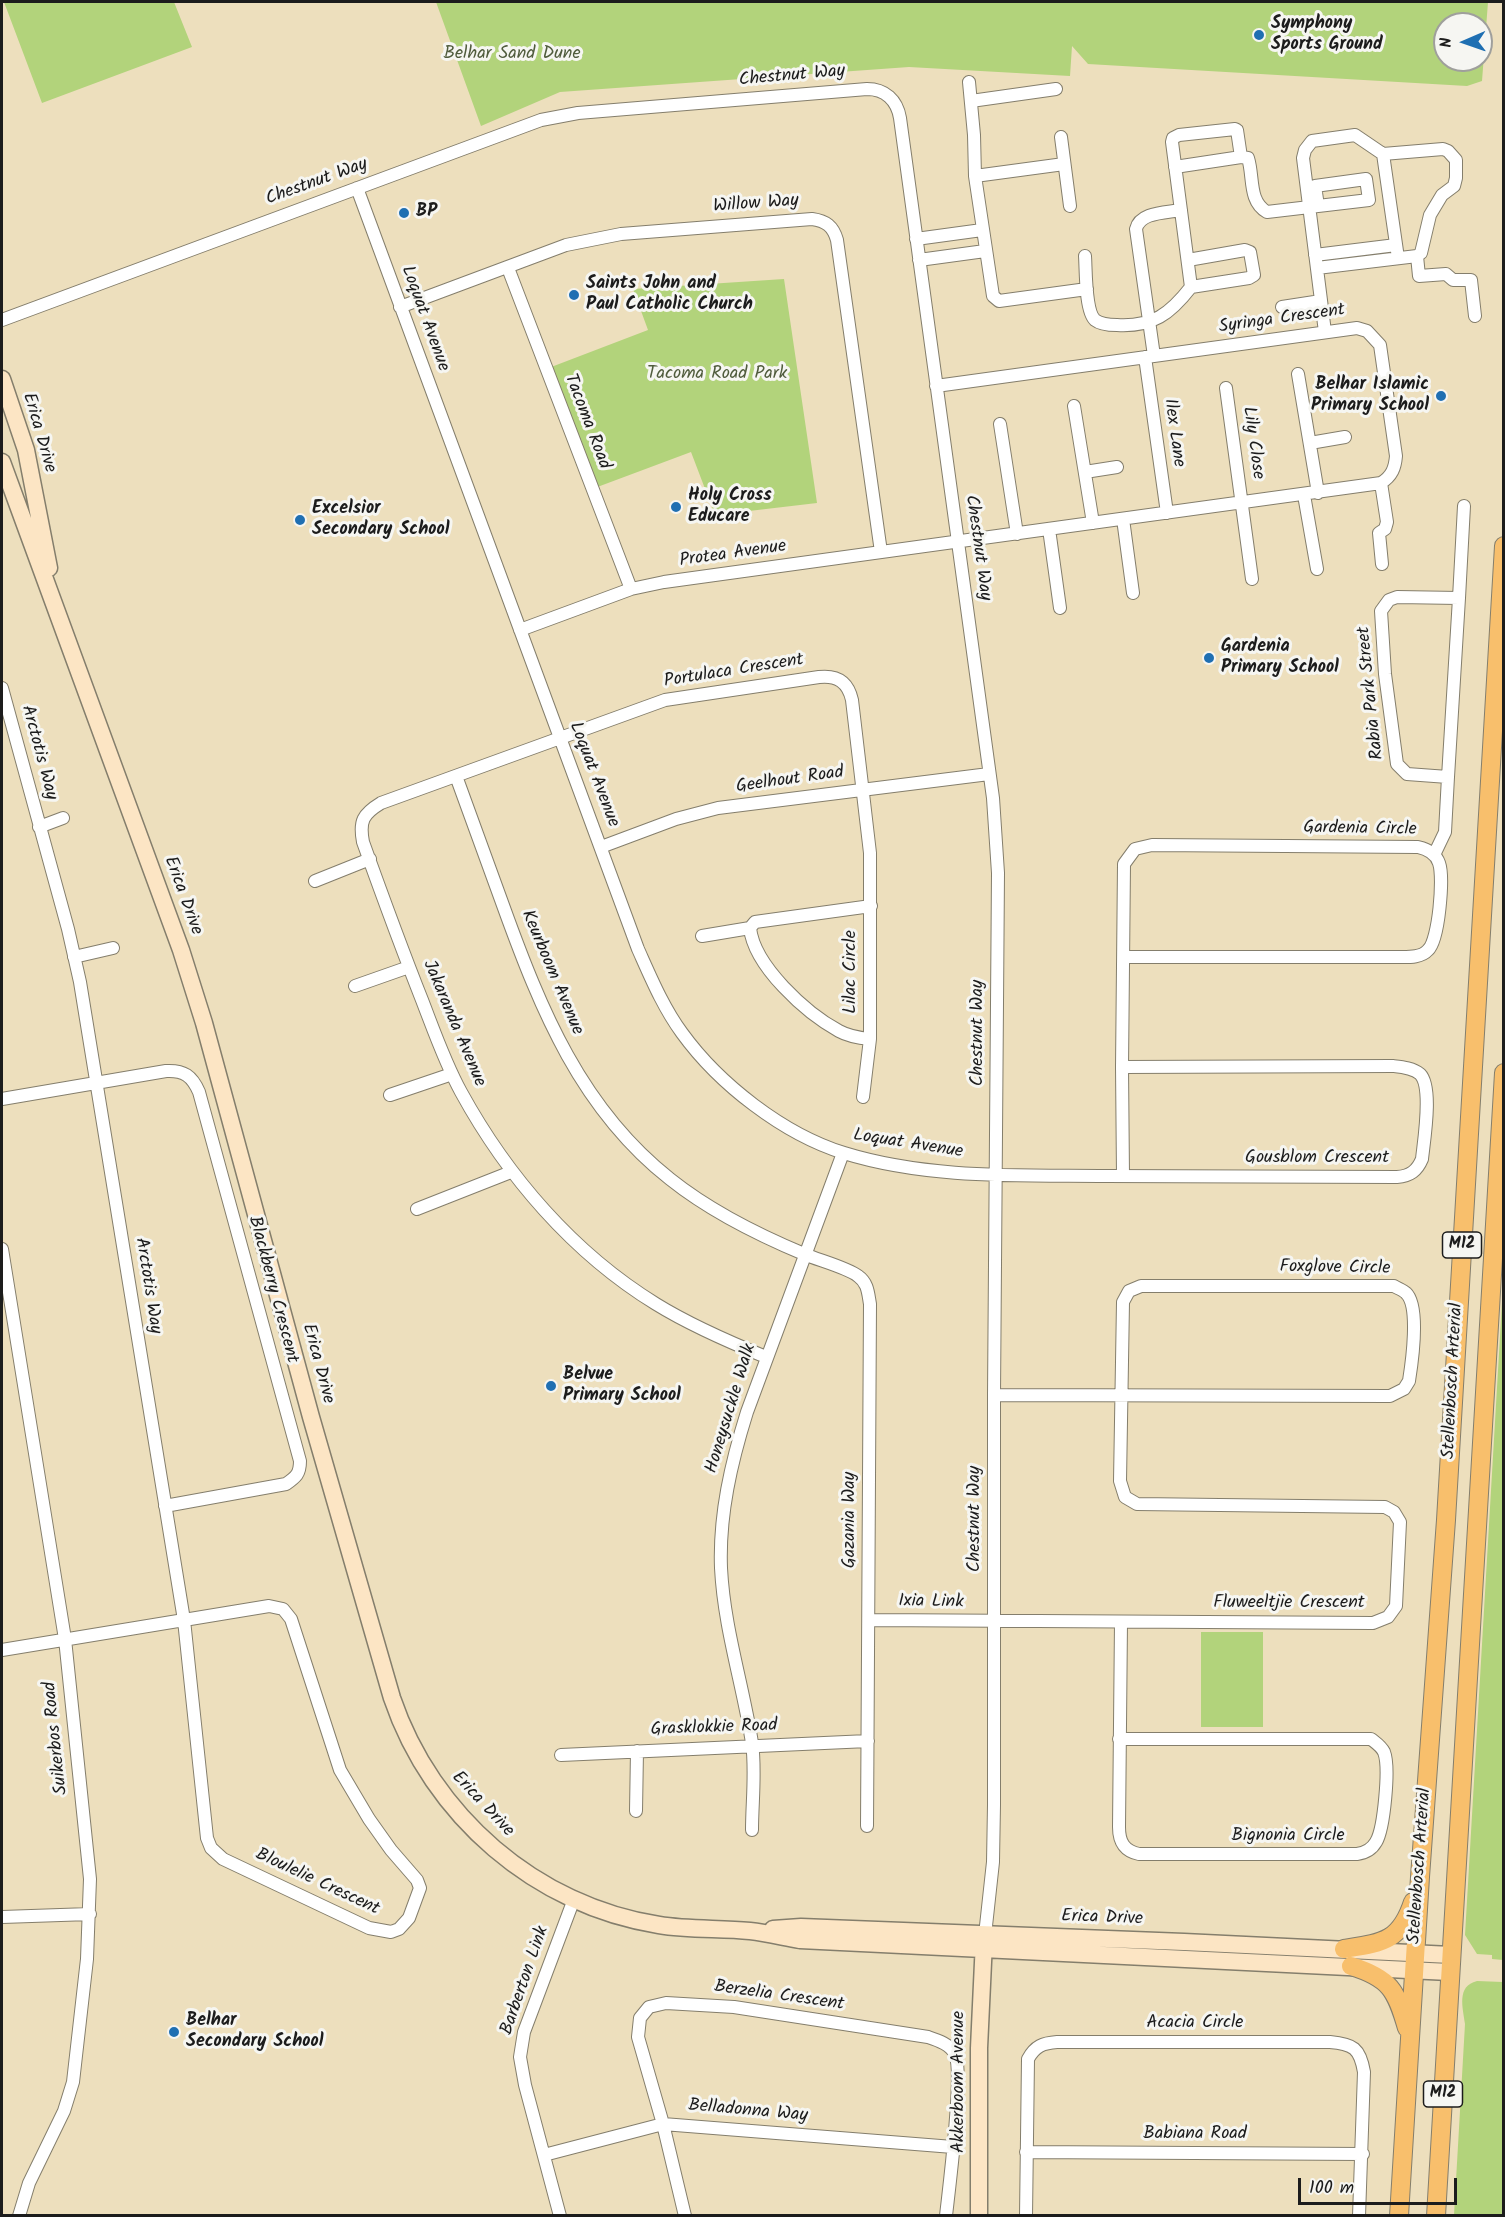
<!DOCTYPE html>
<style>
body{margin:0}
#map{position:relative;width:1505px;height:2217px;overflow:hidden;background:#eddfbd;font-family:Kalam,sans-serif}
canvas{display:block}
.frame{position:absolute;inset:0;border:3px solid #1c1c1c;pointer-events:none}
.north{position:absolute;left:1433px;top:12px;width:60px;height:60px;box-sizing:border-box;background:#f6f6f2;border:2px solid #9f9f9c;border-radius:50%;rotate:268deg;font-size:16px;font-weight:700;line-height:24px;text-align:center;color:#1c1c1c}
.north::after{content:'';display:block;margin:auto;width:21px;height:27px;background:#1f6fb2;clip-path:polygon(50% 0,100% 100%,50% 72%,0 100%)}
.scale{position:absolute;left:1298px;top:2178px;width:159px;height:27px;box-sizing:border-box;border:3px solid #1c1c1c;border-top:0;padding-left:8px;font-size:18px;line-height:21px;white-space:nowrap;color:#1c1c1c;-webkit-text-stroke:4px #f6f6f2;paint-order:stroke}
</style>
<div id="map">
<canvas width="1505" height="2217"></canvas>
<div class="frame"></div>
<div class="north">N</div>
<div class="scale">100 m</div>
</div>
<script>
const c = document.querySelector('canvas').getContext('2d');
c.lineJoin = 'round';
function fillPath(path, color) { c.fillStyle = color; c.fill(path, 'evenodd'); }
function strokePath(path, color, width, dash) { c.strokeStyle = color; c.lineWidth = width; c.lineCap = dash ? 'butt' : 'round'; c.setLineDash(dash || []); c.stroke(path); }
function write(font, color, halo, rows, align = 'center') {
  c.font = font + ' Kalam,sans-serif'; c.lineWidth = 6; c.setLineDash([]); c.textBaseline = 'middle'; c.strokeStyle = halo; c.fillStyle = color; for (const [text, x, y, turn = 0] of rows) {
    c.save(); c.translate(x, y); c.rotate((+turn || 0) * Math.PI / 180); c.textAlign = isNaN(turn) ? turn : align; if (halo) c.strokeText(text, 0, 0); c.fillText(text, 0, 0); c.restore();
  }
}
const green = new Path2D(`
 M 4,2 L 174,2 L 192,47 L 42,103 Z
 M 436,2 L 1488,2 L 1482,81 L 1467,86 L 1088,64 L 1072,46 L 1070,76 L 909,67 L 560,92 L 481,126 ZM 1445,24 L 1481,24 L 1481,60 L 1445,60 Z
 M 784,279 L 817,503 L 715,515 L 691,452 L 592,489 L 546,369 L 648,330 L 633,289 Z
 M 1503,1285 L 1503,1960 L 1492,1959 L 1492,1955 L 1477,1954 L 1465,1935 Z
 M 1201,1632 L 1263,1632 L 1263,1727 L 1201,1727 Z
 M 1477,1981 L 1503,1982 L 1503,2215 L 1454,2215 L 1465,2024 C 1463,2008 1456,1986 1477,1981 Z`);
const street = new Path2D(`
 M 969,82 L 974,135 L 975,176 L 993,296 L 999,301 L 1087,289
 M 971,101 L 1056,89
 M 1061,137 L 1070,206
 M 1383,154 L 1398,258
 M 1175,167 L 1241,157 L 1248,158 C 1254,177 1248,201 1267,212 L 1369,200 L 1366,179 L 1315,186 L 1318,206
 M 975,176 L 1064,164
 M 357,188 L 638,949 C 651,978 663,1007 682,1033 C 719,1084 783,1134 844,1153 C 928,1179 1019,1175 1106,1176 C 1203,1176 1300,1177 1397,1177 C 1410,1176 1417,1171 1422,1159 C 1424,1140 1433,1087 1420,1074 C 1413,1068 1402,1067 1393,1066 L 1122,1067
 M 916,239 L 982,230
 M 1315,255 L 1396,245
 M 1085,256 C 1086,269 1085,311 1095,320 C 1100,324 1110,325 1117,325 C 1153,327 1170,314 1191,287 L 1249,278 L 1254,275 L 1250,252 L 1245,250 L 1188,260
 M 1417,256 L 1419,276 L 1446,274 L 1453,280 L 1471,280 L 1475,316
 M 919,260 L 985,251
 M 508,268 L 631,589
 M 1317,268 L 1417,256 L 1421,253 L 1430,215 L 1442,195 L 1454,186 L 1456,178 L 1456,160 L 1448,151 L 1443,149 L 1383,154 L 1355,135 L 1312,141 L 1305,150 L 1303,158 L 1325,332
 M 1191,287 L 1172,142 L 1173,138 L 1179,135 L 1235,129 L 1237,130 L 1241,157
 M 400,307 L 566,245 L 621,234 L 812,219 C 826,221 833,226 837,240 L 881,552
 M 1282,307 L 1321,301
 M 2,320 L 541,120 L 578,113 L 867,89 C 885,89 897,100 900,118 L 993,798 L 998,873 L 994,1395 L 994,1805 L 993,1862 L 985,1935
 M 1154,356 L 1136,229 C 1140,212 1165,213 1181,210
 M 1145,357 L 1167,513
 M 1298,374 L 1318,493
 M 1226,388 L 1252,579
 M 1074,406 L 1093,523
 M 1000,424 L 1017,534
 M 1310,443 L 1345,437
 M 1085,472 L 1117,467
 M 1381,483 L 1387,522 L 1385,529 L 1379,533 L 1382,564
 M 1304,495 L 1317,569
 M 1123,519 L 1133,593
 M 1049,529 L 1060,608
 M 520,630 L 631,589 L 664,582 L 1381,483 C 1392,476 1395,468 1396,456 L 1380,345 L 1367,331 L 1357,328 L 936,386
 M 2,688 L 68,929 L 80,982 L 184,1620 L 207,1838 L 211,1848 L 223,1859 L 369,1928 L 391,1932 L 399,1929 L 409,1918 L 420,1888 L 417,1880 L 391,1850 L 369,1819 L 340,1770 L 291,1619 L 283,1609 L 269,1606 C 180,1620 91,1635 2,1650
 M 456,776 C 472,820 488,864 504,908 C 541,1010 581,1109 670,1179 C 710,1211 756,1234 804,1254 C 818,1260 848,1268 858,1276 C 868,1283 868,1293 870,1304 L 867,1826
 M 1448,777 L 1459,598
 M 39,827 L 63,818
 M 601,847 L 676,819 L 718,808 L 989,774
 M 1434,855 L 1445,832 L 1448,777 L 1407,774 L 1397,764 L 1385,674 L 1381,611 L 1389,600 L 1397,597 L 1459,598 L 1464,506
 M 315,881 L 370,859
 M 750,928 C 754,966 806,1013 839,1031 C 848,1036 859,1038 870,1039
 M 702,936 L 750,928 L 755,922 L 871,906
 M 74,957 L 113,948
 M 355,986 L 409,967
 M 390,1095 L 452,1074
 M 2,1099 L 166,1071 C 184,1070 192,1076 199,1092 L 300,1461 C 300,1474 296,1477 286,1484 L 165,1506
 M 1123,1176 L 1122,1067 L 1124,864 L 1135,849 L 1152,845 L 1418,847 C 1427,849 1436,854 1439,863 C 1444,877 1439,940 1428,950 C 1421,958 1408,957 1397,957 L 1124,957
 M 417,1209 L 511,1172
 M 2,1249 L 65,1639 L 90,1879 L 87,1959 L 73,2082 L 64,2111 L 29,2183 L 19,2216
 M 766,1357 C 729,1342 690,1325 656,1304 C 573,1253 507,1176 461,1092 C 445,1063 434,1031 422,1000 C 401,947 382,895 363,842 C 359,821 363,814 381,803 L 665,700 L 819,677 C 837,675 848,682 852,700 L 870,853 L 870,1039 L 863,1097
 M 869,1620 L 1373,1623 L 1388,1617 L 1396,1606 L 1400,1522 L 1394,1512 L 1385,1507 L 1137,1504 L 1125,1497 L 1120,1481 L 1123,1302 L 1129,1291 L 1141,1286 L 1394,1286 C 1397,1288 1403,1290 1406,1293 C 1420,1306 1412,1362 1409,1381 L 1404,1389 L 1390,1396 L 994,1395
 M 1119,1739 L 1371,1739 C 1376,1743 1381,1746 1384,1752 C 1390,1767 1384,1829 1376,1842 C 1372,1849 1365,1853 1357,1854 L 1139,1854 C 1124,1851 1119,1842 1119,1827 L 1121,1622
 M 561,1755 L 868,1741
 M 636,1811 L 637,1751
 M 752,1830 C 752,1803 756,1770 752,1743 C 743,1685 724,1628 721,1568 C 719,1515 731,1463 747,1412 L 843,1153
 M 2,1917 L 90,1914
 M 1026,2152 L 1363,2154
 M 544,2155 L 663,2124 L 953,2147
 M 560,2216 L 525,2085 L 520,2057 L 524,2032 L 574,1899
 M 685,2216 L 663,2124 L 638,2037 L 640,2018 L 649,2007 L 666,2003 L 734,2007 L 928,2037 C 937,2040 950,2044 955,2054 C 964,2073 949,2188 946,2216
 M 1026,2216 L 1028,2059 C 1035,2046 1043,2043 1057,2042 L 1330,2042 C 1353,2044 1360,2048 1364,2072 L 1359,2216`);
const secondary = new Path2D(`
 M 2,379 L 26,450 L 49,568
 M 2,462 L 181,950 L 204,1023 L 311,1417 L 392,1698 C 432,1816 536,1906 659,1925 C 689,1930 720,1928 750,1931 C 767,1933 783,1937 800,1940 L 1449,1972
 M 773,1929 L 801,1927 L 1184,1942 L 1451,1955
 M 979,2216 L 979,2048 L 984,1941`);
const primary = new Path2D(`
 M 1344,1949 C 1382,1943 1400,1942 1413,1902
 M 1351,1966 C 1390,1978 1396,1990 1407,2028
 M 1399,2216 L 1420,1877 L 1446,1520 L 1504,546
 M 1436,2216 L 1504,1073`);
const markers = [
 [1259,35,6,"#1f6fb2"],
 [404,213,6,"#1f6fb2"],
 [574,295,6,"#1f6fb2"],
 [1441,396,6,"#1f6fb2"],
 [676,507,6,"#1f6fb2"],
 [300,520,6,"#1f6fb2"],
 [1209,658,6,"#1f6fb2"],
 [551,1386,6,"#1f6fb2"],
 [174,2032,6,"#1f6fb2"]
];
const shields = [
 [1462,1245,39],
 [1443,2094,39]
];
const shieldNames = [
 ["M12",1462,1245],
 ["M12",1443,2094]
];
const poiNames = [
 ["Symphony",1271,25],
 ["Sports Ground",1271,46],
 ["BP",416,213],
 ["Saints John and",586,285],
 ["Paul Catholic Church",586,306],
 ["Belhar Islamic",1429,386,"right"],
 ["Primary School",1429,407,"right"],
 ["Holy Cross",688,497],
 ["Educare",688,518],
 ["Excelsior",312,510],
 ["Secondary School",312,531],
 ["Gardenia",1221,648],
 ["Primary School",1221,669],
 ["Belvue",563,1376],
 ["Primary School",563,1397],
 ["Belhar",186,2022],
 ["Secondary School",186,2043]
];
const parkNames = [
 ["Belhar Sand Dune",512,55],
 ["Tacoma Road Park",717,375]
];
const streetNames = [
 ["Chestnut Way",792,77,-5],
 ["Chestnut Way",317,183,-20],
 ["Willow Way",756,205,-4],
 ["Loquat Avenue",424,319,70],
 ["Syringa Crescent",1282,320,-8],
 ["Tacoma Road",586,422,69],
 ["Erica Drive",38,433,74],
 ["Ilex Lane",1173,433,82],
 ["Lily Close",1252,443,82],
 ["Chestnut Way",977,548,82],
 ["Protea Avenue",733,555,-8],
 ["Portulaca Crescent",734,672,-9],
 ["Rabia Park Street",1372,693,-96],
 ["Arctotis Way",38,753,75],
 ["Loquat Avenue",593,775,69],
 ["Geelhout Road",790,781,-8],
 ["Gardenia Circle",1360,830,1],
 ["Erica Drive",182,896,70],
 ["Lilac Circle",852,972,-90],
 ["Keurboom Avenue",551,973,67],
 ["Jakaranda Avenue",453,1024,67],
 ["Chestnut Way",979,1033,-90],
 ["Loquat Avenue",908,1145,9],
 ["Gousblom Crescent",1317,1159],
 ["Foxglove Circle",1335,1269,1],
 ["Arctotis Way",147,1286,81],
 ["Blackberry Crescent",272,1290,75],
 ["Erica Drive",317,1364,75],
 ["Stellenbosch Arterial",1454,1381,-87],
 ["Honeysuckle Walk",732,1409,-73],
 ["Chestnut Way",976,1519,-90],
 ["Gazania Way",851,1520,-90],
 ["Ixia Link",931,1603,1],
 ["Fluweeltjie Crescent",1289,1604],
 ["Grasklokkie Road",714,1729,-2],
 ["Suikerbos Road",57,1738,-96],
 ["Erica Drive",482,1805,47],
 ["Bignonia Circle",1288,1837],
 ["Stellenbosch Arterial",1421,1866,-86],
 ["Bloulelie Crescent",317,1883,25],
 ["Erica Drive",1102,1919,2],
 ["Barberton Link",526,1981,-71],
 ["Berzelia Crescent",779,1997,8],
 ["Acacia Circle",1195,2024],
 ["Akkerboom Avenue",960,2082,-90],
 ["Belladonna Way",748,2112,5],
 ["Babiana Road",1195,2135]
];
fillPath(green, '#b2d37b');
strokePath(street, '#847e6c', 14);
strokePath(secondary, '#847e6c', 19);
strokePath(primary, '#847e6c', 20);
strokePath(street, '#fff', 12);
strokePath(secondary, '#fce5c4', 16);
strokePath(primary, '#f8bf6c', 18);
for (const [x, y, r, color] of markers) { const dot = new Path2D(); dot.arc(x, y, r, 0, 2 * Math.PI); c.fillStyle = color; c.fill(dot); strokePath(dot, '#f6f6f2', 2); }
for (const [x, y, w] of shields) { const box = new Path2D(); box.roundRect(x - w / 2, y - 13, w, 26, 4.5); c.fillStyle = '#f6f6f2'; c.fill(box); strokePath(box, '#1c1c1c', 1.5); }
write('bold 16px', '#1c1c1c', null, shieldNames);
write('bold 18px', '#1c1c1c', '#f6f6f2', poiNames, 'left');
write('18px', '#505c3d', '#f6f6f2', parkNames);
write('18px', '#1c1c1c', '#f6f6f2', streetNames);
</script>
